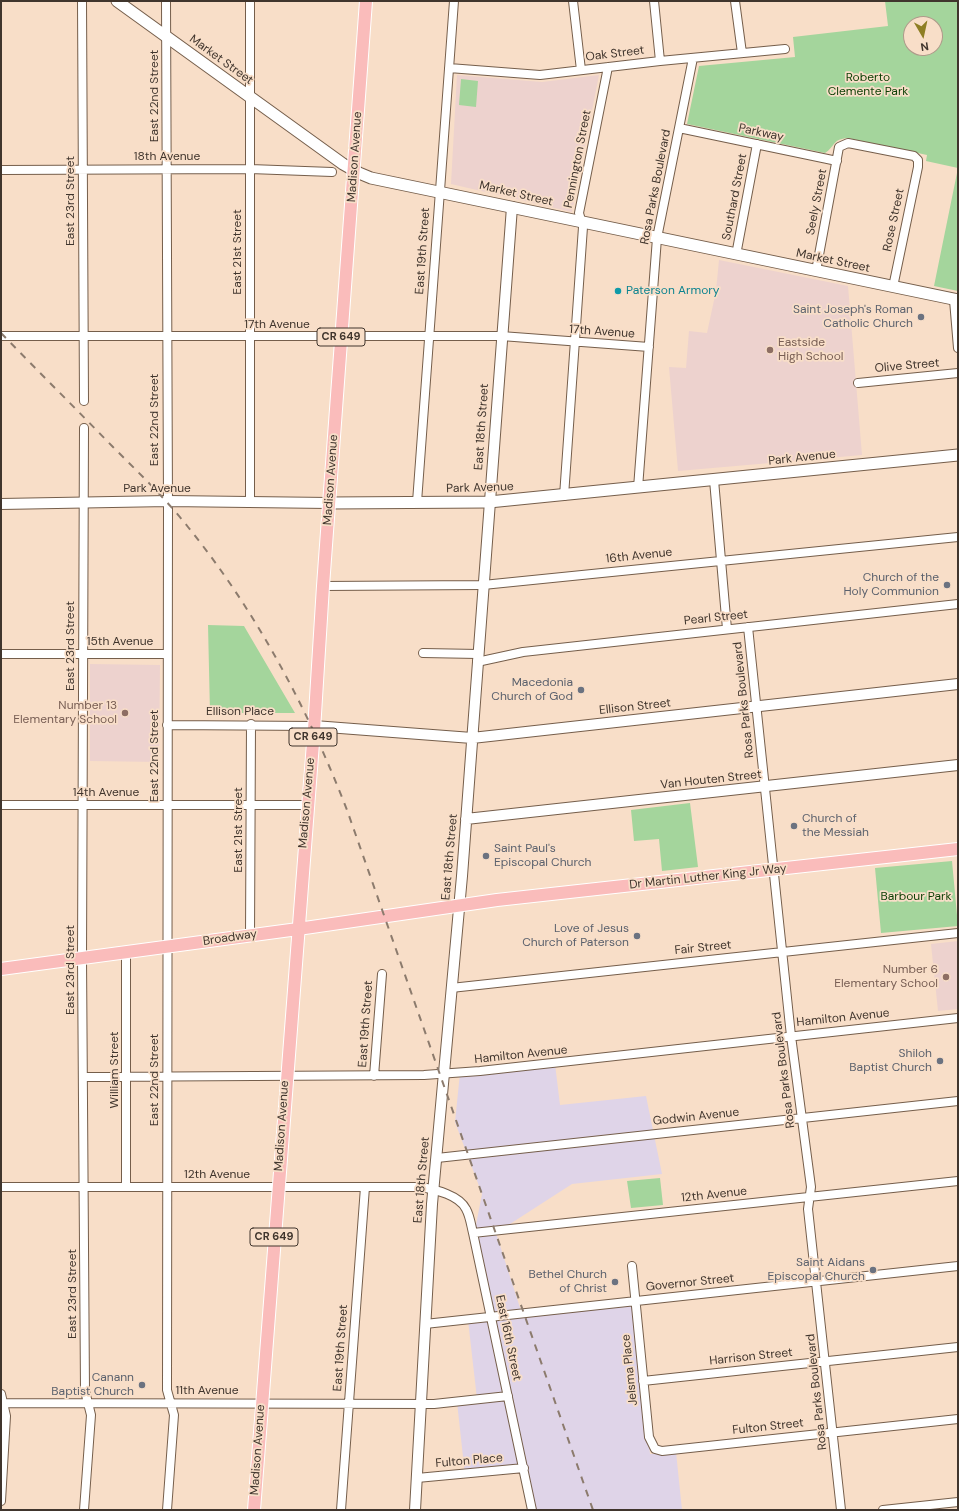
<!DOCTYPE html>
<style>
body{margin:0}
#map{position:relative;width:959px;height:1511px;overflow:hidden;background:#f8dec8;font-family:"DM Sans",sans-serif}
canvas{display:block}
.frame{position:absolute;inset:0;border:2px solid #40352d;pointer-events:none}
.north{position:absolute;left:903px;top:16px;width:40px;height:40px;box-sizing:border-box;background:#f8dec8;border:1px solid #ae9a8a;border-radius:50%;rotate:171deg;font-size:11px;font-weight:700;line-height:16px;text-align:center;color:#40352d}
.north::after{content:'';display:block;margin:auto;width:14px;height:18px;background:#8e7e24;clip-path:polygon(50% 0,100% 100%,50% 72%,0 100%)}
</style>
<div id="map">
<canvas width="959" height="1511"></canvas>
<div class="frame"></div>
<div class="north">N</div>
</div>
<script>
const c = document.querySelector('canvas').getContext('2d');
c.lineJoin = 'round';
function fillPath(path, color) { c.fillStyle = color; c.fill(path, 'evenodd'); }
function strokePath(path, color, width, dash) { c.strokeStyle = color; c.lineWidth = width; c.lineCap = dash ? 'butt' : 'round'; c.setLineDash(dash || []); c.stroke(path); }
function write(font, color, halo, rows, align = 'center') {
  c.font = font + ' "DM Sans",sans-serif'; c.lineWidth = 3.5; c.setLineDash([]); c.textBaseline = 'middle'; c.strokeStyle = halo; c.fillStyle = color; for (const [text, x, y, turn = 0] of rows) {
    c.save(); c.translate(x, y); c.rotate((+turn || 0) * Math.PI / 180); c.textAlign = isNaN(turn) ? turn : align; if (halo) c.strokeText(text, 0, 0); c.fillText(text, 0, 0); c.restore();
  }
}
const industrial = new Path2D(`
 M 555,1064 L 560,1105 L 646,1096 L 662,1174 L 572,1184 L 496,1233 L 522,1314 L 636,1302 L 650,1454 L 676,1452 L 682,1510 L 529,1510 L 522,1469 L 465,1475 L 457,1402 L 477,1399 L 468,1320 L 490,1318 L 474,1235 L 482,1194 L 455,1122 L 460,1073 Z`);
const education = new Path2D(`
 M 457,75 L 542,82 L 599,75 L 572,212 L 451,184 Z
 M 719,260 L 848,286 L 862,455 L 678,471 L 669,367 L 686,368 L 689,331 L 707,333 L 716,291 Z
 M 90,664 L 160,665 L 159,762 L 90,761 Z
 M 958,941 L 958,1009 L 938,1011 L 931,944 Z`);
const green = new Path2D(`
 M 885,1 L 958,1 L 958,168 L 926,161 L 927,155 L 848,138 C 832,139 836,146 825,153 L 687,124 L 699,66 L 795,57 L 793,37 L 888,26 ZM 911,24 L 935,24 L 935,48 L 911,48 Z
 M 461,79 L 478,81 L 476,107 L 459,105 Z
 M 958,168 L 958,291 L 934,286 Z
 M 208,625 L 244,626 L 295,713 L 210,713 Z
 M 690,803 L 698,867 L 662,871 L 659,839 L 634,841 L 631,810 Z
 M 952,861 L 958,926 L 881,933 L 875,868 Z
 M 660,1178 L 663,1205 L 631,1208 L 627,1181 Z`);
const minor = new Path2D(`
 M 82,1 L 84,401
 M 166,1 L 168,504 L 167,1390 L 174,1415 L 167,1510
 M 573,1 L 581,70
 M 654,1 L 660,61
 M 735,1 L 742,53
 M 449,68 L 540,75 L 660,61 L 785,49
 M 679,128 L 837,161
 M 1,170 L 250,169 L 332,172
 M 736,255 L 757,144
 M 816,271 L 839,147 L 848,143 L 914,156 L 918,160 L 918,167 L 893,287
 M 954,300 L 958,348
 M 1,336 L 501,336 L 649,347
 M 858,383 L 958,373
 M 714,480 L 727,629
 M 638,488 L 657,238 L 693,58
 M 564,496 L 583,227 L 579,213 L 608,67
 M 417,502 L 454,1
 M 250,503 L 250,1
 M 323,586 L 483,585 L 958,537
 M 748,627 L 791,1036 L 811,1187 L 808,1209 L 841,1510
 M 423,653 L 478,654
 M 1,654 L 167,654
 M 477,662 L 523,652 L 958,604
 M 167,725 L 314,726
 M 1,805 L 307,805
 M 250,936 L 251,724
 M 126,952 L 126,1187
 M 451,988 L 958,933
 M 374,1076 L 382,974
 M 84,1077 L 424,1075 L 480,1071 L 958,1018
 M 437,1158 L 958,1101
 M 1,1187 L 422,1187 C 436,1190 459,1195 466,1209 C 470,1216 471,1225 473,1233 L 532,1510
 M 473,1233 L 958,1181
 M 632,1266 L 649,1437 L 655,1449 L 662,1451 L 958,1419
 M 425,1324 L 958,1266
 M 643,1381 L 958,1347
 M 1,1394 L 6,1416 L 1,1501
 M 1,1403 L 434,1404 L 508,1396
 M 417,1478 L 524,1468
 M 84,1510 L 91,1415 L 85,1391 L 82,958 L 84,428
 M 341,1510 L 365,1187
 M 883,1510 L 958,1502`);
const tertiary = new Path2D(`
 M 1,504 L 168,501 L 329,503
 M 314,726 L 472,738 L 958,684
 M 466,819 L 958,765
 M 415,1510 L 432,1204 L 462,876 L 512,207`);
const secondary = new Path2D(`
 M 117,1 L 343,164 L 359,173 L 371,178 L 958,300
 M 329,503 L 489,502 L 958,455`);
const primary = new Path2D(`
 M 1,969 L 298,929 L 497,900 L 958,849
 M 254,1510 L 314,730 L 323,586 L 366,1`);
const rail = new Path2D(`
 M 1,333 C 38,371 76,409 113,447 C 139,473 165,498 188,527 C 256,611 308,709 347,810 L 593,1510`);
const markers = [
 [618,291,4,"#0f9aa8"],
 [921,317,4,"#6b7280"],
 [770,350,4,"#8d6e63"],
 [947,585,4,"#6b7280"],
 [581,690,4,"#6b7280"],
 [125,713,4,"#8d6e63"],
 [794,826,4,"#6b7280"],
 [486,856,4,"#6b7280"],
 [637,936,4,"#6b7280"],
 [946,977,4,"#8d6e63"],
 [940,1061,4,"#6b7280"],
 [873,1270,4,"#6b7280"],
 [615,1282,4,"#6b7280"],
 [142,1385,4,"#6b7280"]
];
const shields = [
 [341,337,48],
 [313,737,48],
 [274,1237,48]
];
const shieldNames = [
 ["CR 649",341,337],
 ["CR 649",313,737],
 ["CR 649",274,1237]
];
const streetNames = [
 ["Oak Street",615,54,-7],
 ["Market Street",221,60,36],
 ["East 22nd Street",155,96,-90],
 ["Parkway",761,133,12],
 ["18th Avenue",167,157],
 ["Madison Avenue",355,157,-86],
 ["Pennington Street",578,159,-79],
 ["Rosa Parks Boulevard",656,187,-79],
 ["Market Street",516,194,13],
 ["Southard Street",735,197,-79],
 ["East 23rd Street",71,201,-90],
 ["Seely Street",817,202,-79],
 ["Rose Street",894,220,-78],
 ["East 19th Street",423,251,-86],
 ["East 21st Street",238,252,-90],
 ["Market Street",833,261,12],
 ["17th Avenue",277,325],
 ["17th Avenue",602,332,4],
 ["Olive Street",907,366,-5],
 ["East 22nd Street",155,420,-90],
 ["East 18th Street",482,427,-86],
 ["Park Avenue",802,458,-6],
 ["Madison Avenue",331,480,-86],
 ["Park Avenue",480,488,-2],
 ["Park Avenue",157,489],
 ["16th Avenue",639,556,-6],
 ["Pearl Street",716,618,-6],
 ["15th Avenue",120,642],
 ["East 23rd Street",71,646,-90],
 ["Rosa Parks Boulevard",744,700,-96],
 ["Ellison Street",635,707,-6],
 ["Ellison Place",240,712],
 ["East 22nd Street",155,756,-90],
 ["Van Houten Street",711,780,-6],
 ["14th Avenue",106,793],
 ["Madison Avenue",307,803,-85],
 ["East 21st Street",239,830,-90],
 ["East 18th Street",450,857,-85],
 ["Dr Martin Luther King Jr Way",708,877,-6],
 ["Broadway",230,938,-8],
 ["Fair Street",703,948,-6],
 ["East 23rd Street",71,970,-90],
 ["Hamilton Avenue",843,1018,-6],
 ["East 19th Street",366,1024,-86],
 ["Hamilton Avenue",521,1055,-6],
 ["William Street",115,1070,-90],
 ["Rosa Parks Boulevard",784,1070,-97],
 ["East 22nd Street",155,1080,-90],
 ["Godwin Avenue",696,1117,-6],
 ["Madison Avenue",282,1126,-86],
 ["12th Avenue",217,1175],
 ["East 18th Street",422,1180,-85],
 ["12th Avenue",714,1195,-6],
 ["Governor Street",690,1283,-6],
 ["East 23rd Street",73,1294,-90],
 ["East 16th Street",508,1338,78],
 ["East 19th Street",341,1348,-86],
 ["Harrison Street",751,1357,-6],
 ["Jelsma Place",630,1370,-96],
 ["11th Avenue",207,1391],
 ["Rosa Parks Boulevard",817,1392,-96],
 ["Fulton Street",768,1427,-6],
 ["Madison Avenue",258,1450,-86],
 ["Fulton Place",469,1461,-5]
];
const parkNames = [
 ["Roberto",868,78],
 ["Clemente Park",868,92],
 ["Barbour Park",916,897]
];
const cultureNames = [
 ["Paterson Armory",626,291]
];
const worshipNames = [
 ["Saint Joseph's Roman",913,310],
 ["Catholic Church",913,324],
 ["Church of the",939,578],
 ["Holy Communion",939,592],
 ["Macedonia",573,683],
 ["Church of God",573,697],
 ["Church of",802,819,"left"],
 ["the Messiah",802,833,"left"],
 ["Saint Paul's",494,849,"left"],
 ["Episcopal Church",494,863,"left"],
 ["Love of Jesus",629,929],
 ["Church of Paterson",629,943],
 ["Shiloh",932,1054],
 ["Baptist Church",932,1068],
 ["Saint Aidans",865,1263],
 ["Episcopal Church",865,1277],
 ["Bethel Church",607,1275],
 ["of Christ",607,1289],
 ["Canann",134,1378],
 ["Baptist Church",134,1392]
];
const educationNames = [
 ["Eastside",778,343,"left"],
 ["High School",778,357,"left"],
 ["Number 13",117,706],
 ["Elementary School",117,720],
 ["Number 6",938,970],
 ["Elementary School",938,984]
];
fillPath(industrial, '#dfd4e8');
fillPath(education, '#edd2ce');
fillPath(green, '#a4d59c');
strokePath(minor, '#755e4b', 10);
strokePath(tertiary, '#755e4b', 12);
strokePath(secondary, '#755e4b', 13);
strokePath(primary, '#fff', 14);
strokePath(minor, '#fff', 8);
strokePath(tertiary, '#fff', 10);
strokePath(secondary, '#fff', 11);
strokePath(primary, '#fabcbb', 12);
strokePath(rail, '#8c7b6d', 2, [7, 7]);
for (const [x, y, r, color] of markers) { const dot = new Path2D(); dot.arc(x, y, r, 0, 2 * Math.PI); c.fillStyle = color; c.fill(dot); strokePath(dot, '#f8dec8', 1.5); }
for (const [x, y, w] of shields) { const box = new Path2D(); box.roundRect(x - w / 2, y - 9, w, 18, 3); c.fillStyle = '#f8dec8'; c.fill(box); strokePath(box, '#40352d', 1); }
write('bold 11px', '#40352d', null, shieldNames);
write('12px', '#40352d', '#f8dec8', streetNames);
write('12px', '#0a3e03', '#f8dec8', parkNames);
write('12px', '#0d838f', '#f8dec8', cultureNames, 'left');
write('12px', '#5b616d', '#f8dec8', worshipNames, 'right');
write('12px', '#785e54', '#f8dec8', educationNames, 'right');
</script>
